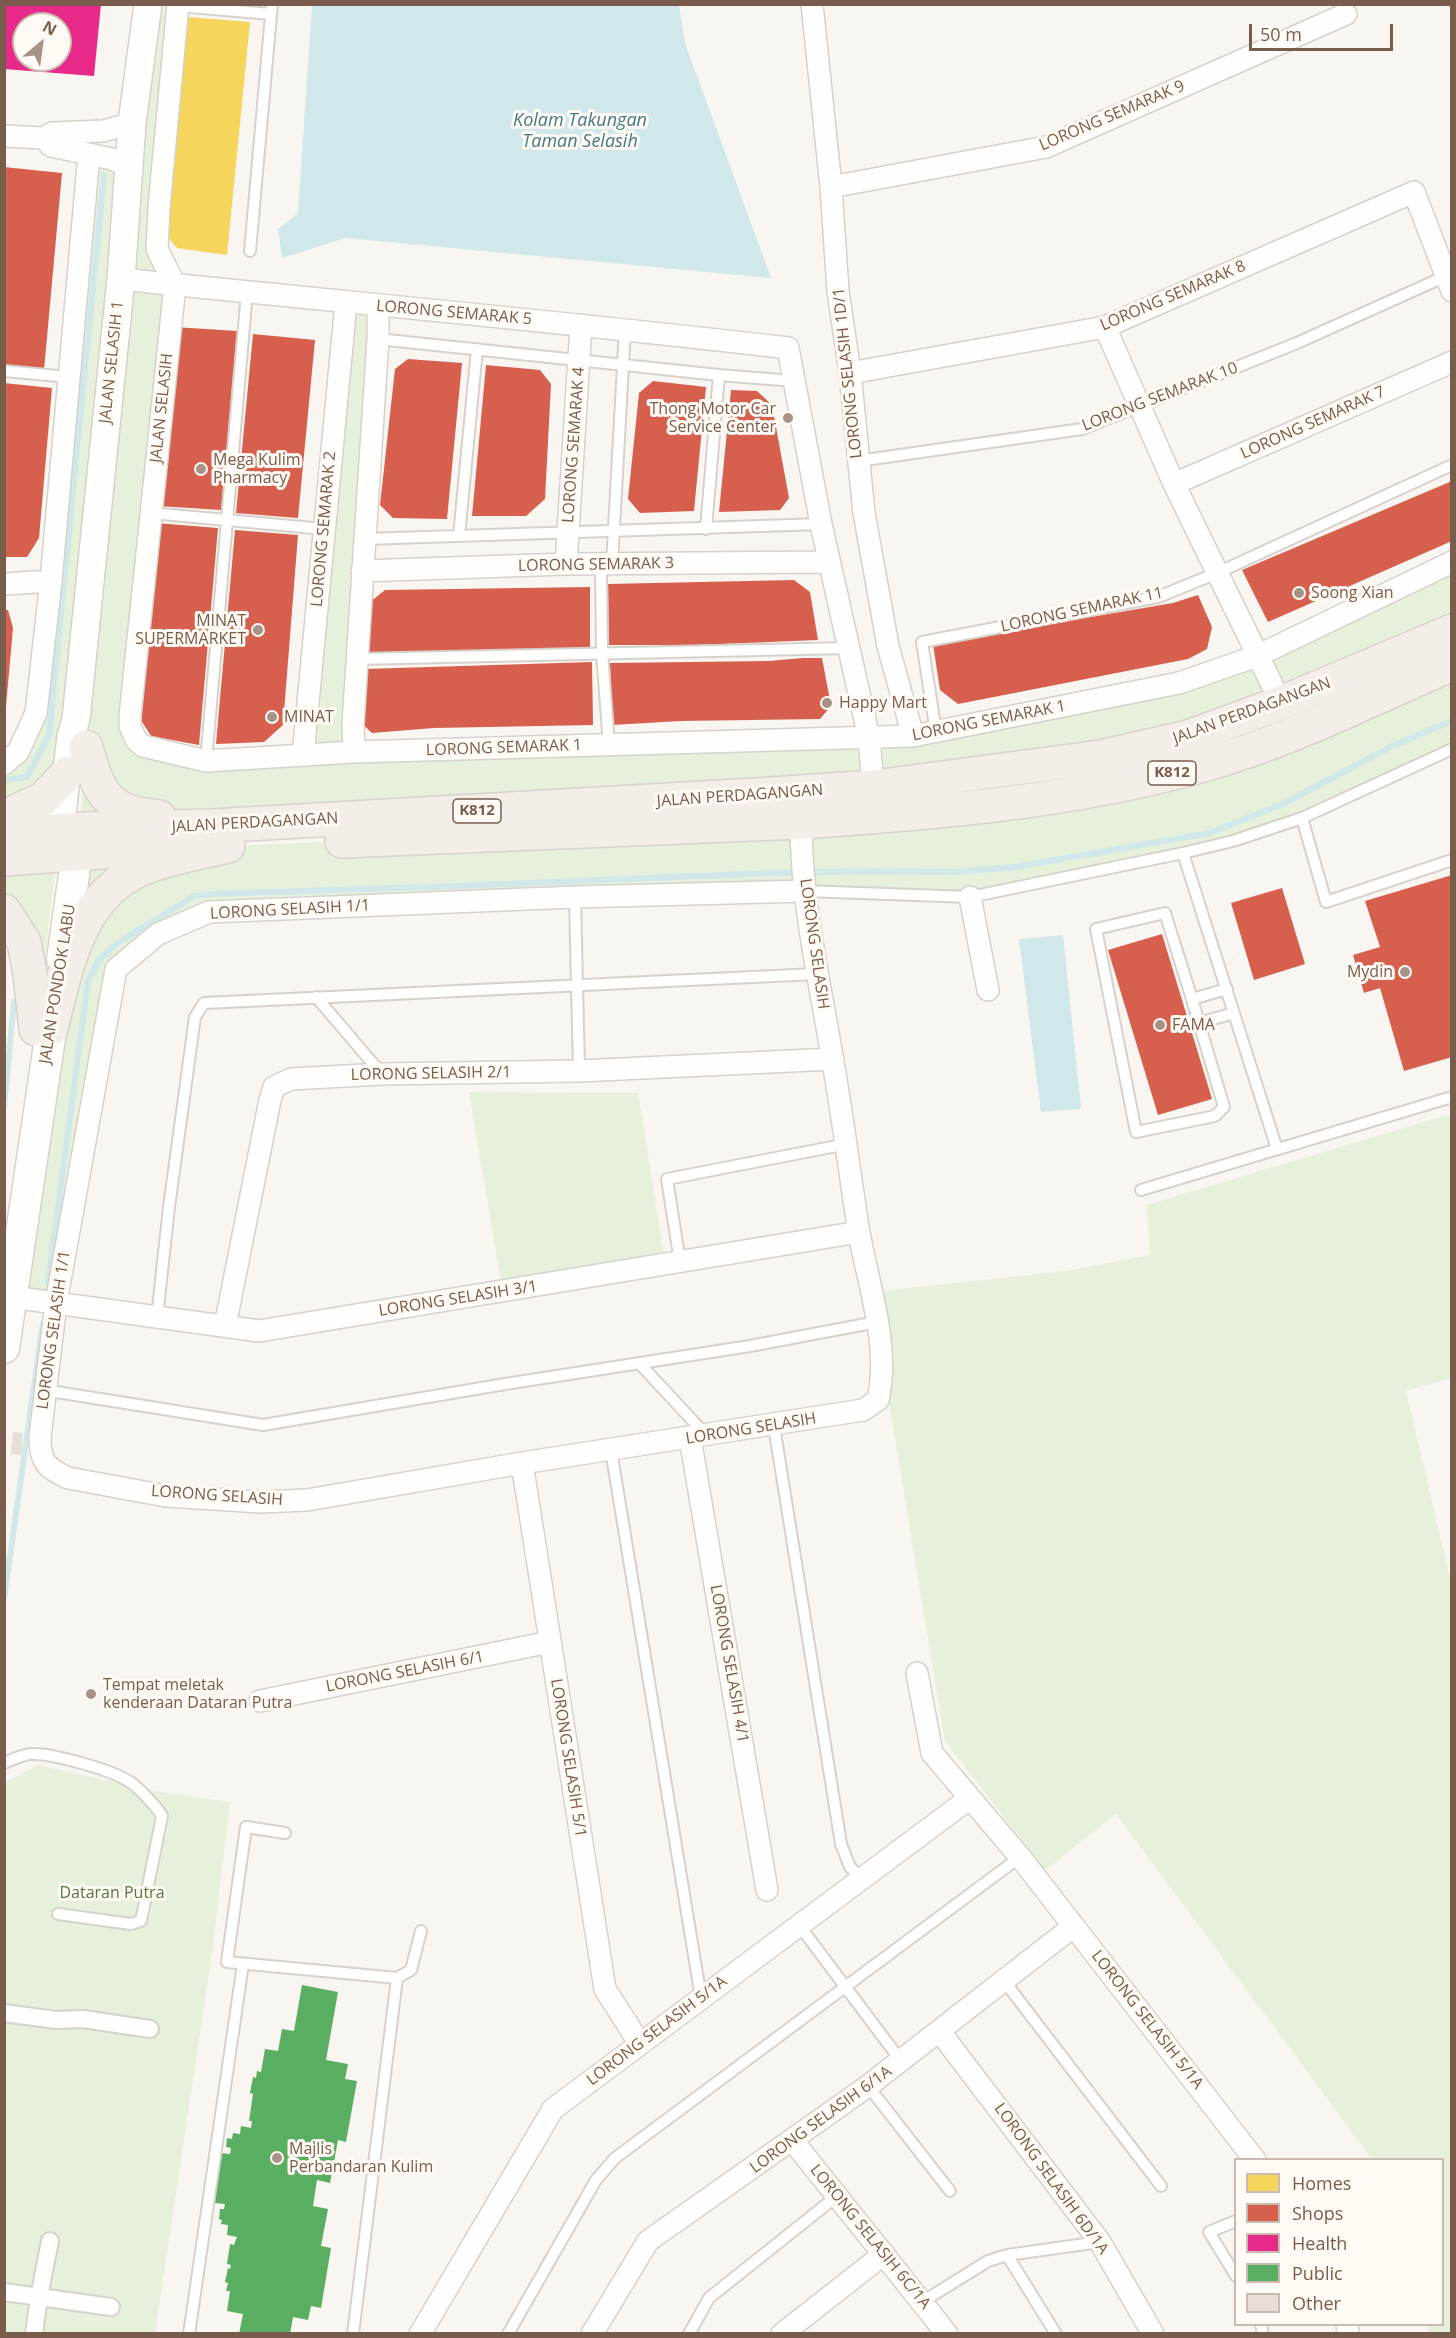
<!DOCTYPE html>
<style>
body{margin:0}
#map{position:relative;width:1456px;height:2338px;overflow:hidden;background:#f9f5f0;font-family:"Open Sans",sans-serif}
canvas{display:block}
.frame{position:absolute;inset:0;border:6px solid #7a5c4d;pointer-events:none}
.legend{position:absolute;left:1234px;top:2158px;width:210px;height:168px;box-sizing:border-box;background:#fffaf3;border:2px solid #cabbb1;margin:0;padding:8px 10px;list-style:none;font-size:18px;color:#7a5c4d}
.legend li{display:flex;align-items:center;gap:12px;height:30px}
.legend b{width:30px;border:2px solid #cabbb1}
.north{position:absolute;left:12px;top:12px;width:60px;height:60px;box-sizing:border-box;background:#fffaf3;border:2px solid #cabbb1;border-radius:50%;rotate:29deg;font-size:16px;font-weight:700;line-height:24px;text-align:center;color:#7a5c4d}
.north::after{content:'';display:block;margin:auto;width:21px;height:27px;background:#a69286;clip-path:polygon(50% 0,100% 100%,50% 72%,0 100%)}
.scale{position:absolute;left:1249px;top:24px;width:144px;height:27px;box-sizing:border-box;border:3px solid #7a5c4d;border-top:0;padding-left:8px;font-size:18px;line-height:21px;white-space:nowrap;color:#7a5c4d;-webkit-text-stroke:4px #fffaf3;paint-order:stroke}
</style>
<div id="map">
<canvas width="1456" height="2338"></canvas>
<div class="frame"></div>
<ul class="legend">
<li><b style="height:16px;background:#f6d55c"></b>Homes</li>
<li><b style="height:16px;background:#d6604d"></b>Shops</li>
<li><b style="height:16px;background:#e7298a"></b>Health</li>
<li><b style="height:16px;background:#5aae61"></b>Public</li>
<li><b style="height:16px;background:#e6ded7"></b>Other</li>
</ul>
<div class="north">N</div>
<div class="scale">50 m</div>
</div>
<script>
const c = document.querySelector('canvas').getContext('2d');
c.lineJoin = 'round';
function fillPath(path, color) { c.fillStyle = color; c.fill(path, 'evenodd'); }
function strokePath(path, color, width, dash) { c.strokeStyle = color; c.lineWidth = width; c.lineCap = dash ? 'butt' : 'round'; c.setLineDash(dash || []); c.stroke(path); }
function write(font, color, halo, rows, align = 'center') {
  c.font = font + ' "Open Sans",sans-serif'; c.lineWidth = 6; c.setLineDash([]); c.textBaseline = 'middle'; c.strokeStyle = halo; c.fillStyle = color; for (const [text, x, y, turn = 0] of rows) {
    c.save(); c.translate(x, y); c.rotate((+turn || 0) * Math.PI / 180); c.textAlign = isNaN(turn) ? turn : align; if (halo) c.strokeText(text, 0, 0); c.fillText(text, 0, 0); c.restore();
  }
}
const green = new Path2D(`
 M 148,5 L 178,5 L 159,207 L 175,285 L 130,716 L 151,750 L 303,755 L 346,303 L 378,306 L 354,752 L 869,738 L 1179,683 L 1451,562 L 1451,631 L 1100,757 L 80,829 L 86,747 L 60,831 L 5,835 L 5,764 L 30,728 L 89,154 L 128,167 Z
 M 1451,664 L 1451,749 L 1302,818 L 1183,853 L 970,897 L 805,887 L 209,912 L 116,969 L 56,1303 L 12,1297 L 78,855 L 228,846 L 801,822 L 1119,787 Z
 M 57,856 L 36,1029 L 5,911 L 4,859 Z
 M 469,1092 L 638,1093 L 664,1255 L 501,1281 Z
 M 1451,1114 L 1451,1378 L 1406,1391 L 1452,1587 L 1451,2333 L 1429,2333 L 1427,2325 L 1442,2324 L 1442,2160 L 1372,2159 L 1116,1814 L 1045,1870 L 945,1741 L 871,1292 L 1066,1271 L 1150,1255 L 1147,1205 Z
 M 38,1765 L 152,1791 L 230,1802 L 212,1953 L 155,2333 L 5,2334 L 5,1783 Z`);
const water = new Path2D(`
 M 312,5 L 679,5 L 685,43 L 771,278 L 345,238 L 282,258 L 278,229 L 298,213 Z
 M 1063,935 L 1081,1109 L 1041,1112 L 1019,939 Z`);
const homes = new Path2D(`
 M 237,4 L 255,4 L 255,8 L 237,6 Z
 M 187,17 L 250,22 L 227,255 L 177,248 L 165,234 Z`);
const shops = new Path2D(`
 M 4,167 L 62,173 L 44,370 L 4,366 Z
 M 174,327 L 237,331 L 221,510 L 158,506 Z
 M 253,334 L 315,340 L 298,518 L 236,513 Z
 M 408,359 L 462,363 L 447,519 L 393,518 L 380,505 L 395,369 Z
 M 486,365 L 540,370 L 551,384 L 545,499 L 526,516 L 472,516 Z
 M 653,381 L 706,387 L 694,511 L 640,513 L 628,499 L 639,393 Z
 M 4,383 L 52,388 L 39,538 L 27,557 L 4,557 Z
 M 731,390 L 757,391 L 772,405 L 789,498 L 780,510 L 719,512 Z
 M 1452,481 L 1452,541 L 1268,622 L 1242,570 Z
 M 156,523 L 218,528 L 199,745 L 151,736 L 139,717 Z
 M 235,530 L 298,535 L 283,725 L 264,742 L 216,744 Z
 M 794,580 L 810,592 L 818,640 L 697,645 L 609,645 L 608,584 Z
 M 590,587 L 590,648 L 366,653 L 370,602 L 385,590 Z
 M 1198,595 L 1212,627 L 1207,649 L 1188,659 L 958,704 L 940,690 L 933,644 L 1173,603 Z
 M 4,610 L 8,610 L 13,628 L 6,706 Z
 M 803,658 L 822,658 L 831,706 L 820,719 L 681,721 L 612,725 L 610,663 L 769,661 Z
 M 592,662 L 593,725 L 434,728 L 372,733 L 359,721 L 364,669 Z
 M 1452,875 L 1452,1057 L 1404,1071 L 1380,988 L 1364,993 L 1353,955 L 1380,947 L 1365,901 Z
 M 1282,888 L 1305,964 L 1254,980 L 1231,903 Z
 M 1162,934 L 1212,1099 L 1158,1115 L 1108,950 Z`);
const health = new Path2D(`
 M 4,4 L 101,4 L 94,76 L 4,69 ZM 24,24 L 60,24 L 60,60 L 24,60 Z`);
const public = new Path2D(`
 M 302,1985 L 338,1992 L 326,2060 L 348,2064 L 345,2079 L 357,2081 L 346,2142 L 338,2140 L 330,2183 L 317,2180 L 313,2206 L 328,2209 L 321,2246 L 331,2248 L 321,2308 L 311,2306 L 308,2320 L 293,2317 L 290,2334 L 239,2334 L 243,2314 L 227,2311 L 230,2291 L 226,2291 L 228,2283 L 225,2282 L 228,2268 L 230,2269 L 231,2265 L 227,2264 L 230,2244 L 234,2245 L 237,2237 L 227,2235 L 228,2225 L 221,2224 L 222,2220 L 219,2219 L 220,2209 L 224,2209 L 225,2204 L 214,2203 L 216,2193 L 211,2192 L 220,2153 L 230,2154 L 231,2148 L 226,2147 L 227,2138 L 232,2139 L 233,2133 L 240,2134 L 241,2126 L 251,2128 L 252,2121 L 249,2121 L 253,2094 L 250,2093 L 253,2077 L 256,2078 L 257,2071 L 261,2072 L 265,2049 L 278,2051 L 282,2029 L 294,2031 Z`);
const stream = new Path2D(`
 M 4,780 L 27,777 L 49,736 L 104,175
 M 4,1108 L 14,1002
 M 48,1283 L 88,981 L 99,960 L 116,944 L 194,896 L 213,894 L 457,886 L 772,873 L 866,871 L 953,872 L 1015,867 L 1210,833 L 1285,803 L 1392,746 L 1452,721
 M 4,1599 L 43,1323`);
const building = new Path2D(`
 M 13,1432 L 23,1433 L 21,1455 L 11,1454 Z`);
const service = new Path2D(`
 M 178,6 L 271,14
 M 250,251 L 272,4
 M 378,339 L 719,375 L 794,381
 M 4,371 L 69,377
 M 858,461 L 1082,429 L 1297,343 L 1446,276
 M 151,513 L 324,529
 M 706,529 L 719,375
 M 459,536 L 477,349
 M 365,539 L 821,524
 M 601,564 L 602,653 L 609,745
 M 612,564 L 625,329
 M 357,659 L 849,648
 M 936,732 L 922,642 L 1158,597 L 1217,573 L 1452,465
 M 206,761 L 247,292
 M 1302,818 L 1326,902 L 1452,860
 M 1183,853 L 1277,1149
 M 805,891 L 970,897 L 1183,853 L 1233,841 L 1302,818 L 1452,749
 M 575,897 L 579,1071
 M 1227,989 L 1192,999 L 1165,913 L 1096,929 L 1136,1132 L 1215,1116 L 1224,1107 L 1199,1023 L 1234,1013
 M 316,997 L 382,1074
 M 1192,999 L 1199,1023
 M 1141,1190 L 1452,1097
 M 680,1262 L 667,1179 L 847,1144
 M 157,1317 L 169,1207 L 195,1017 L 204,1003 L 816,974
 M 639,1363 L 706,1435
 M 44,1390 L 263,1425 L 505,1384 L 750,1346 L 877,1322
 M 774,1426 L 841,1844 L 850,1867 L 862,1879
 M 611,1450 L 701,1998
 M 4,1763 C 12,1760 23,1754 31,1754 C 52,1753 112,1770 130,1782 C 138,1787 157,1807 162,1816 L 141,1921 L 131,1924 L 58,1914
 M 285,1833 L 246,1827 L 227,1962 L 397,1978 L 411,1970 L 421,1931
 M 799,1925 L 901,2061
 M 1005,1982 L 1161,2186
 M 868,2086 L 950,2191
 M 1236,2221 L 1209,2232 L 1236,2276
 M 1007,2255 L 1056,2334
 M 922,2302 L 988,2261 L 1007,2255 L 1100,2242
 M 1261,2324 L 1263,2334
 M 189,2334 L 243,1964
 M 353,2334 L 397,1978
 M 508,2334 L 596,2180 L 615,2158 L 1020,1857
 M 689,2334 L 709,2298 L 837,2196`);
const pedestrian = new Path2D(`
 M 4,2013 L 56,2020 L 83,2019 L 150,2029
 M 4,2292 L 111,2307
 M 34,2334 L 39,2297 L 50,2241`);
const minor = new Path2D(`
 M 178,4 L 159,207 L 157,249 L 175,285 L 130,716 L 130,726 L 136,740 L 143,746 L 206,761 L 354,752 L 913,736 L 1179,683 L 1257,656 L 1452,562
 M 812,4 L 831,187 L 838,291 L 850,373 L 864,513 L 888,646 L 913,736
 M 4,136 L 44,138
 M 44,138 L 51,146 L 112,159 L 129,167
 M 44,138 L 52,133 L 103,131 L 132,123
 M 831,187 L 1046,147 L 1346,14
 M 121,279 C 343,302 566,322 788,348 L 821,524 L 869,738 L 874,799
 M 1105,327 L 1174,484 L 1281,703
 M 850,373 L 1105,327 L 1414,192 L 1452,291
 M 1174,484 L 1452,362
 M 566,564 L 581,325
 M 362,571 L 566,564 L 829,562
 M 4,584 L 51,581
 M 354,752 L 353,724 L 378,339 L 378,306
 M 303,755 L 346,303
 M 4,764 L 18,752 L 36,713 L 51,581 L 89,154
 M 801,822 C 801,904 820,982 833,1062 C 843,1119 850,1176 859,1233 C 869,1287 890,1346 878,1400 L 863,1410 L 522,1463 L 307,1500 L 261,1502 L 166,1496 L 68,1478 C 46,1468 40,1462 40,1437 L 56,1303 L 116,969 L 158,934 L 209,912 L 575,897 L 805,891
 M 970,897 L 988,990
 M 12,1297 L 259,1331 L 859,1232
 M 225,1326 L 270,1100 L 274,1087 L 291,1079 L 382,1074 L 579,1071 L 833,1059
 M 690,1438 L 767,1890
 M 522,1463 L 605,1989 L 640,2044
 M 917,1673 L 932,1753 L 1020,1857 L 1255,2160
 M 260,1701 L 550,1642
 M 940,2032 L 1100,2242 L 1153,2334
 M 793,2141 L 947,2334
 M 1347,2324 L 1348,2334
 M 420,2334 L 553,2109 L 970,1798
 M 592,2334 L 648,2241 L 868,2086 L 1074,1926
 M 782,2334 L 884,2254`);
const tertiary = new Path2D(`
 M 60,831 L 71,736 L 76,719 L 121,279 L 132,123 L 148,4`);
const secondary = new Path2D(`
 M 62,959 L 80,832
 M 4,1348 L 55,1004`);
const primary = new Path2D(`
 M 86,747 C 93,772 99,799 125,810 C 135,815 148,815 159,817
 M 4,817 L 43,799 L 68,773
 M 4,835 L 80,829 L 212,826 L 756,795 L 874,787 L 1100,757 L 1188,737 L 1281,703 L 1452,631
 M 342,841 L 801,822 C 934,813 1071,802 1200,766 C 1287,742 1369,700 1452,664
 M 4,859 L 158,848
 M 4,911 L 24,942 L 30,974 L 36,1029
 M 51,1028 C 66,969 78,898 139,870 C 166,858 199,853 228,846`);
const markers = [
 [788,418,6,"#a69286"],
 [201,469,6,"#a69286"],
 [1299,593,6,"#a69286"],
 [258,630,6,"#a69286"],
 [827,703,6,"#a69286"],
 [272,717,6,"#a69286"],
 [1405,972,6,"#a69286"],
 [1160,1025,6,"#a69286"],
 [91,1694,6,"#a69286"],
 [277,2158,6,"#a69286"]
];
const shields = [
 [1172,773,48],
 [477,811,48]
];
const shieldNames = [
 ["K812",1172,773],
 ["K812",477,811]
];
const streetNames = [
 ["LORONG SEMARAK 9",1112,116,-23],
 ["LORONG SEMARAK 8",1173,296,-23],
 ["LORONG SEMARAK 5",454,313,5],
 ["JALAN SELASIH 1",112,362,-84],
 ["LORONG SELASIH 1D/1",848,373,-96],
 ["LORONG SEMARAK 10",1160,397,-21],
 ["JALAN SELASIH",162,408,-84],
 ["LORONG SEMARAK 7",1313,423,-24],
 ["LORONG SEMARAK 4",574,445,-86],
 ["LORONG SEMARAK 2",324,529,-85],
 ["LORONG SEMARAK 3",596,565,-1],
 ["LORONG SEMARAK 11",1082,610,-12],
 ["JALAN PERDAGANGAN",1252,711,-20],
 ["LORONG SEMARAK 1",989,721,-11],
 ["LORONG SEMARAK 1",504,748,-2],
 ["JALAN PERDAGANGAN",740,796,-4],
 ["JALAN PERDAGANGAN",255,823,-3],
 ["LORONG SELASIH 1/1",290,910,-3],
 ["LORONG SELASIH",814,944,82],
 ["JALAN PONDOK LABU",58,984,-81],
 ["LORONG SELASIH 2/1",431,1074,-1],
 ["LORONG SELASIH 3/1",458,1299,-9],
 ["LORONG SELASIH 1/1",54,1330,-82],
 ["LORONG SELASIH",751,1429,-9],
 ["LORONG SELASIH",217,1496,4],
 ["LORONG SELASIH 4/1",729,1664,80],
 ["LORONG SELASIH 6/1",405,1672,-11],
 ["LORONG SELASIH 5/1",568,1758,81],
 ["LORONG SELASIH 5/1A",1147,2020,52],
 ["LORONG SELASIH 5/1A",657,2031,-37],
 ["LORONG SELASIH 6/1A",821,2120,-36],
 ["LORONG SELASIH 6D/1A",1051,2179,54],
 ["LORONG SELASIH 6C/1A",870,2237,51]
];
const poiNames = [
 ["Thong Motor Car",776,409,"right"],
 ["Service Center",776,427,"right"],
 ["Mega Kulim",213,460],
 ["Pharmacy",213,478],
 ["Soong Xian",1311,593],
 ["MINAT",246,621,"right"],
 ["SUPERMARKET",246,639,"right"],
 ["Happy Mart",839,703],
 ["MINAT",284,717],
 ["Mydin",1393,972,"right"],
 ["FAMA",1172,1025],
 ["Tempat meletak",103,1685],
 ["kenderaan Dataran Putra",103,1703],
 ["Majlis",289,2149],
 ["Perbandaran Kulim",289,2167]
];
const parkNames = [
 ["Dataran Putra",112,1893]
];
const waterNames = [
 ["Kolam Takungan",580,121],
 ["Taman Selasih",580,142]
];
fillPath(green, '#e7f0db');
fillPath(water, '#d0e8ea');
fillPath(homes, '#f6d55c');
fillPath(shops, '#d6604d');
fillPath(health, '#e7298a');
fillPath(public, '#5aae61');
strokePath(stream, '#d0e8ea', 6);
fillPath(building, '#e6ded7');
strokePath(service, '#d7d1cb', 14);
strokePath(pedestrian, '#d7d1cb', 20);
strokePath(minor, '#d7d1cb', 24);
strokePath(tertiary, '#d7d1cb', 30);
strokePath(secondary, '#d9d2cb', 33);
strokePath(primary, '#dad1cc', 36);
strokePath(service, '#fefefd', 10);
strokePath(pedestrian, '#fefefd', 16);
strokePath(minor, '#fefefd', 21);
strokePath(tertiary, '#fefefd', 27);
strokePath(secondary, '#fefefd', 30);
strokePath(primary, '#f3eee8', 33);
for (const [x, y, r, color] of markers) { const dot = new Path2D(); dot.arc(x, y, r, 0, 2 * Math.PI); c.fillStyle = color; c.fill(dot); strokePath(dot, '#fffaf3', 2); }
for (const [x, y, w] of shields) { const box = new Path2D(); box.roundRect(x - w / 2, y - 12, w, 24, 4.5); c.fillStyle = '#fffaf3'; c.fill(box); strokePath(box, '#7a5c4d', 1.5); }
write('bold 15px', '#7a5c4d', null, shieldNames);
write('16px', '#7a5c4d', '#fffaf3', streetNames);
write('16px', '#7a5c4d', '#fffaf3', poiNames, 'left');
write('16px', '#537a41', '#fffaf3', parkNames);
write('italic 18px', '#437c86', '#fffaf3', waterNames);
</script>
